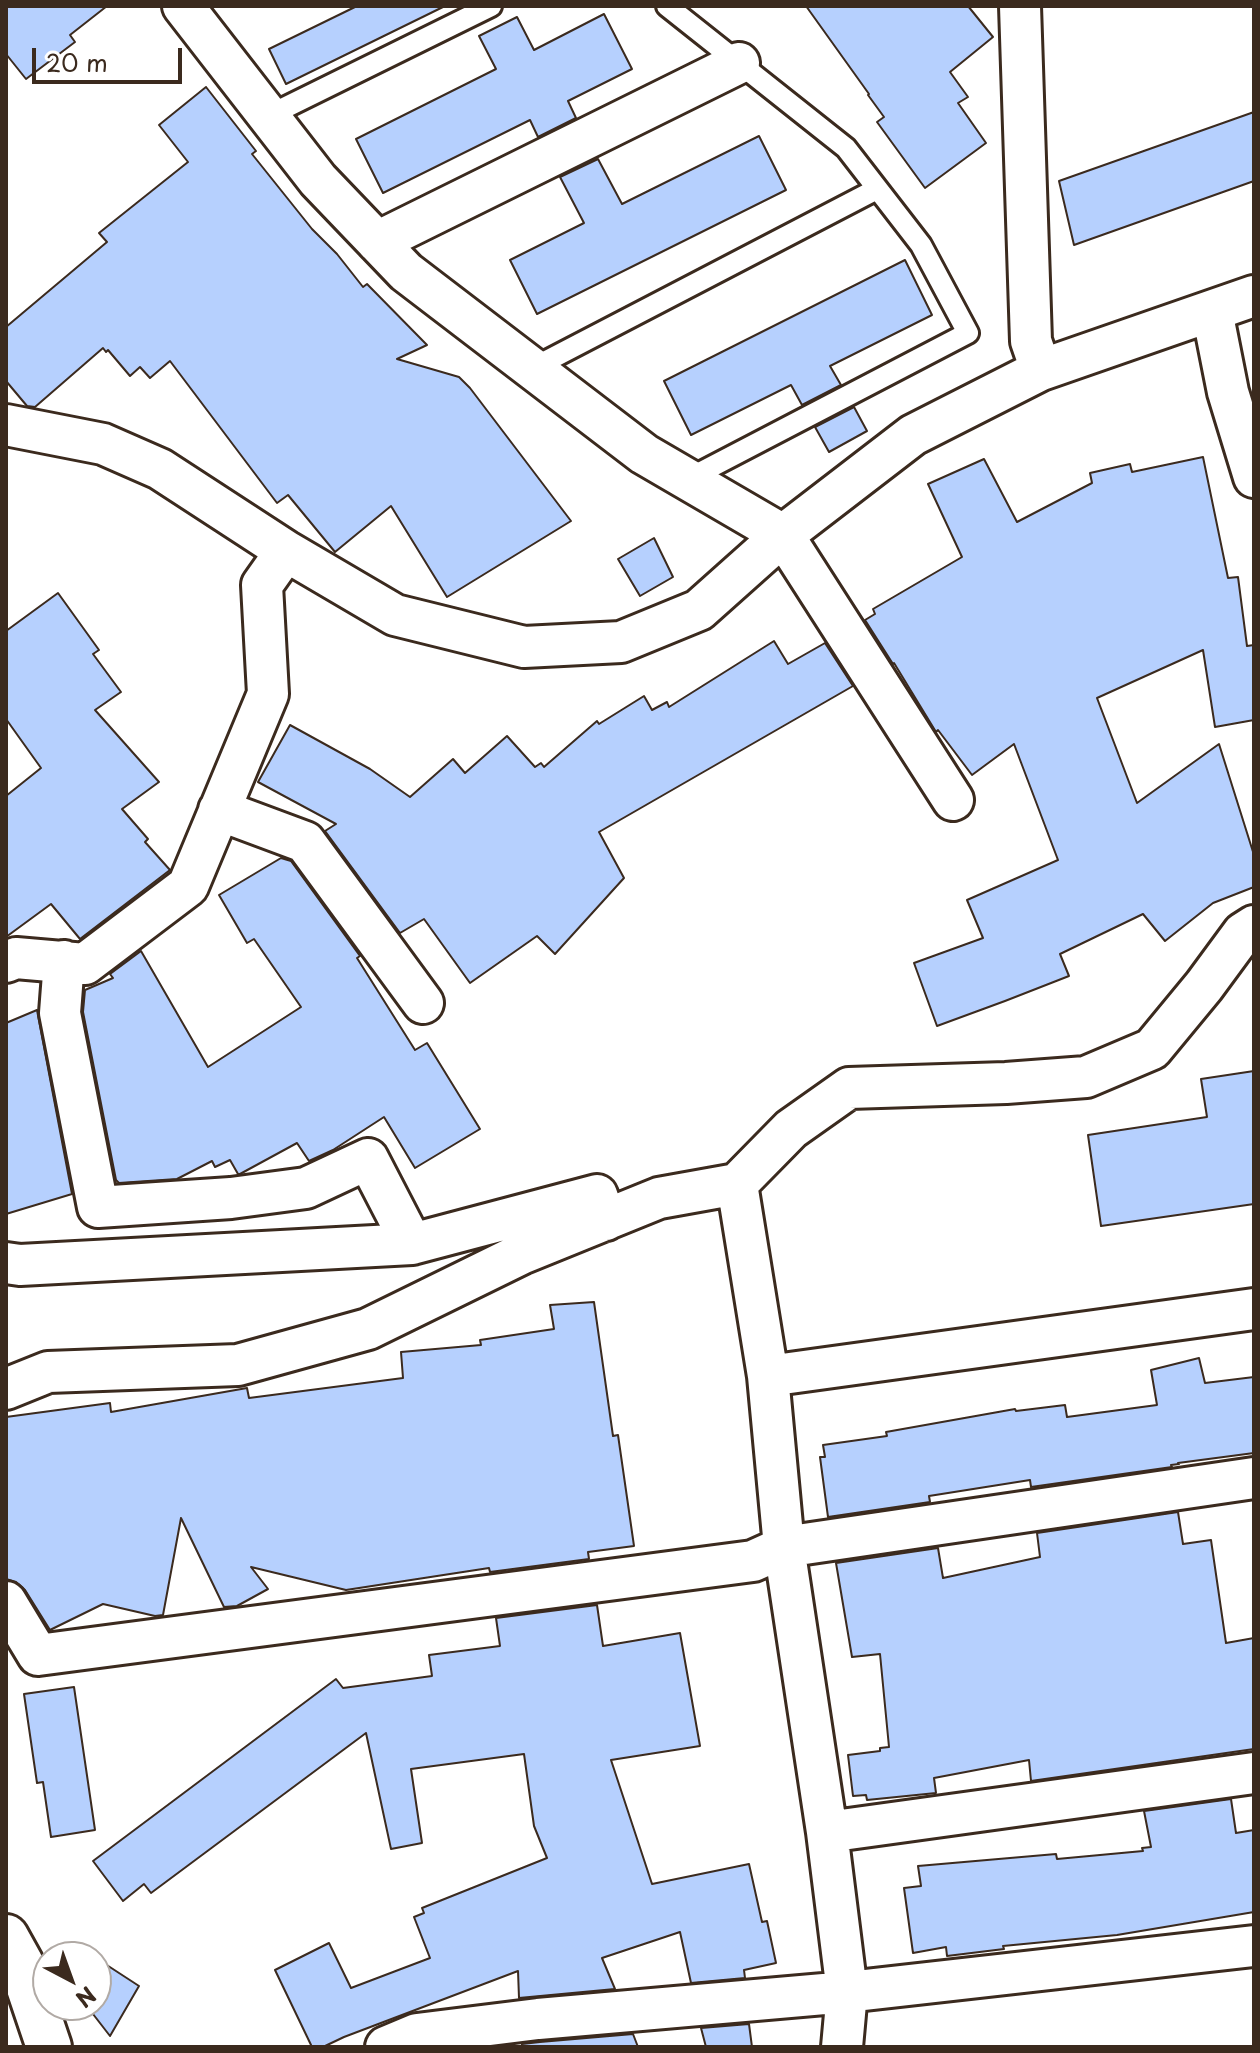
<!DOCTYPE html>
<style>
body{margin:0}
#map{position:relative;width:1260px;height:2053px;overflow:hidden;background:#fff;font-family:"Playpen Sans",sans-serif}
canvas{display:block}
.frame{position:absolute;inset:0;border:8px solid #3b2a1e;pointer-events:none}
.north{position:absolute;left:32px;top:1941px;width:80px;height:80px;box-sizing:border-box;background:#fff;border:2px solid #b1aaa5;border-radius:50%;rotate:139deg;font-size:22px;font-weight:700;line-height:32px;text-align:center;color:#3b2a1e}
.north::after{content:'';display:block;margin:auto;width:28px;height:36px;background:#3b2a1e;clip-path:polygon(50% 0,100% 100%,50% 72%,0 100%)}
.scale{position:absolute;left:32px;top:48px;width:150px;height:36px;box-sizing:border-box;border:4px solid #3b2a1e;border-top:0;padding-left:10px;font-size:24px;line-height:28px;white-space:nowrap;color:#3b2a1e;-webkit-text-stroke:6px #fff;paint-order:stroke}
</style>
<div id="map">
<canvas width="1260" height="2053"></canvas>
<div class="frame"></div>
<div class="north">N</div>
<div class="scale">20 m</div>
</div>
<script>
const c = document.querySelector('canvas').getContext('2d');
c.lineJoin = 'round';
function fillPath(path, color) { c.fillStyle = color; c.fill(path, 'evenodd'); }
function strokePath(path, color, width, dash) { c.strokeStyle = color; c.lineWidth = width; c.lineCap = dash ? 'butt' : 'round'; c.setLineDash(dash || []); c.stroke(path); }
const building = new Path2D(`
 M 6,6 L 107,6 L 70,35 L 75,42 L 26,79 L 6,54 Z
 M 357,6 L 445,6 L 286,84 L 269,49 Z
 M 806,6 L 968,6 L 993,37 L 950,72 L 968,97 L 958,103 L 986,143 L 925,188 L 877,122 L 884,117 L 868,95 L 869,94 Z
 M 604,14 L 632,69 L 568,101 L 576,118 L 538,137 L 530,120 L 383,193 L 356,139 L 496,69 L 479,36 L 517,17 L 534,50 Z
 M 206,87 L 256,151 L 252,154 L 312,229 L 337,254 L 363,287 L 367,284 L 427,345 L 397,359 L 459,377 L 470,388 L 571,521 L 447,597 L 391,506 L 335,552 L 288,495 L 277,503 L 170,361 L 150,378 L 140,367 L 130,376 L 108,350 L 106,352 L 103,348 L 35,407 L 27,406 L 6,381 L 6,327 L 107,242 L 99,233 L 188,162 L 159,125 Z
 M 1254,112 L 1254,181 L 1074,245 L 1059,181 Z
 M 759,136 L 786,190 L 537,314 L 510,260 L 584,223 L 560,177 L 598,159 L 622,204 Z
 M 905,260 L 932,315 L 830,366 L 841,385 L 802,405 L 791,385 L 691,435 L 664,381 Z
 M 854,407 L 867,431 L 829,452 L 815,427 Z
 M 1203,457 L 1228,578 L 1238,577 L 1247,646 L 1254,645 L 1254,720 L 1215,727 L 1203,650 L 1097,698 L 1137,803 L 1219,744 L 1254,855 L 1254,887 L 1213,903 L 1165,941 L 1143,914 L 1060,954 L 1069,976 L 1005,1001 L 937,1026 L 914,963 L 983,938 L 967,900 L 1058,860 L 1014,744 L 972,775 L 938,730 L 936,732 L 894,663 L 893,664 L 865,620 L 875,614 L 873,609 L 962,557 L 928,484 L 984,459 L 1017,522 L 1092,483 L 1090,473 L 1130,464 L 1132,472 Z
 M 654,538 L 673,577 L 640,596 L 618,559 Z
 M 58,593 L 99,650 L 93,654 L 121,692 L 95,710 L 159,782 L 122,809 L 148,839 L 145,842 L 170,870 L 80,939 L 51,904 L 6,937 L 6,796 L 41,768 L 6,719 L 6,631 Z
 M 774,641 L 788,664 L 825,643 L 853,686 L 599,832 L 624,878 L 555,954 L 537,936 L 470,983 L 424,919 L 400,933 L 325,831 L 336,824 L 258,782 L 290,725 L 370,769 L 410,797 L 453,759 L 465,773 L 507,736 L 535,767 L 541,763 L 544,767 L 597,721 L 599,724 L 644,696 L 652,710 L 667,702 L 669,707 Z
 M 281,858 L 291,861 L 360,956 L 357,958 L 415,1050 L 427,1043 L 480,1129 L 415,1168 L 384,1117 L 333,1150 L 309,1161 L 297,1143 L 240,1174 L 238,1174 L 230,1160 L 215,1167 L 212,1161 L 177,1179 L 119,1183 L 116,1180 L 83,1012 L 85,990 L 113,978 L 110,974 L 141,951 L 208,1067 L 301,1007 L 254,939 L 247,943 L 219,895 Z
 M 37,1010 L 72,1194 L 6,1214 L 6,1023 Z
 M 1254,1071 L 1254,1204 L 1101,1226 L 1088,1135 L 1207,1117 L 1201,1079 Z
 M 594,1302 L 613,1436 L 618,1435 L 634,1546 L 588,1552 L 589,1559 L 490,1572 L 489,1568 L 346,1590 L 251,1567 L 268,1589 L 237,1606 L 224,1607 L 181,1518 L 163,1615 L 155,1616 L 103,1604 L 50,1630 L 25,1590 L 16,1582 L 6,1579 L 6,1417 L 110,1403 L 111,1412 L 247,1388 L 249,1398 L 403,1378 L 401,1352 L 481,1345 L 480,1340 L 554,1329 L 550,1305 Z
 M 1199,1358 L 1205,1383 L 1254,1377 L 1254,1453 L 1178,1463 L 1179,1464 L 1171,1465 L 1172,1467 L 1031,1487 L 1030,1480 L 929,1496 L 930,1502 L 828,1517 L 820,1457 L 825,1457 L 823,1445 L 887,1436 L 886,1432 L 1015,1409 L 1016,1411 L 1065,1405 L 1067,1417 L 1157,1405 L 1151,1370 Z
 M 1178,1512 L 1183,1544 L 1211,1540 L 1226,1643 L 1254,1638 L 1254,1749 L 1031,1781 L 1029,1760 L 934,1778 L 936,1793 L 867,1800 L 866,1795 L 853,1796 L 848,1755 L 880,1751 L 880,1748 L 889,1747 L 880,1654 L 852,1657 L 836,1563 L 938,1548 L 943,1578 L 1040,1557 L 1037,1533 Z
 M 597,1605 L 603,1646 L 680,1633 L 700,1746 L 611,1760 L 652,1884 L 749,1864 L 762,1922 L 767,1921 L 776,1963 L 744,1970 L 745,1978 L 691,1983 L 680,1932 L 602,1958 L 615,1989 L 519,1998 L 518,1971 L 344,2037 L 323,2047 L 312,2047 L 275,1970 L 329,1943 L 351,1988 L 430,1958 L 414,1917 L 424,1913 L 422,1908 L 547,1858 L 534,1826 L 524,1754 L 411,1769 L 422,1843 L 391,1849 L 366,1733 L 151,1893 L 144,1884 L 123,1901 L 93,1861 L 336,1679 L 343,1688 L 432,1676 L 429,1655 L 500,1646 L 496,1618 Z
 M 74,1687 L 95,1830 L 51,1837 L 43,1782 L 37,1783 L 24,1694 Z
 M 1231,1799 L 1236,1833 L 1254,1830 L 1254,1912 L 1117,1935 L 1003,1946 L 1004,1949 L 947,1956 L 946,1947 L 913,1953 L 904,1888 L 921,1886 L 918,1866 L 1056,1854 L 1057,1859 L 1143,1851 L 1142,1848 L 1151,1847 L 1144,1811 Z
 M 96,1958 L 139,1986 L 110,2036 L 86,2005 L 96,2005 Z
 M 749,2024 L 752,2047 L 706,2047 L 701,2028 Z
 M 633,2034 L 638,2047 L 522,2047 L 522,2044 L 540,2042 Z`);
const lane = new Path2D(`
 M 667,6 L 846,148 L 921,245 L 968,333 L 688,479
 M 268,116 L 491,6
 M 533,368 L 877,189`);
const street = new Path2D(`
 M 183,6 L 318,180 L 406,272 L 644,454 L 783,535 L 953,800
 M 1020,6 L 1031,341 L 1041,370
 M 377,242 L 739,63
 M 1212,311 L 1228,392 L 1254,477
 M 6,425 L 103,444 L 160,469 L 286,551 L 395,615 L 524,647 L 621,642 L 699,610 L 783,535 L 913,435 L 1041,370 L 1254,296
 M 219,810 L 305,842 L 423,1003
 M 64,961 L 60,1013 L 98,1207 L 231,1198 L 306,1188 L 368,1159 L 412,1244
 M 6,962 L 16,958 L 85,964 L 188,886 L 268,694 L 262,585 L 286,551
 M 6,1263 L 20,1265 L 412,1244 L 597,1195 L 606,1220
 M 768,1376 L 737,1184 L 791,1129 L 849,1088 L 1006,1083 L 1086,1077 L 1152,1049 L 1204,986 L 1243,933 L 1254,926
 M 6,1389 L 48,1372 L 238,1365 L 368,1329 L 521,1254 L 659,1198 L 737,1184
 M 6,1602 L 38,1655 L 753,1561 L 784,1547 L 1254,1478
 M 827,1832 L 1254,1773
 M 386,2047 L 417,2034 L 538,2019 L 847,1992 L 1254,1946
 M 842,2047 L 847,1992 L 827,1832 L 784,1547 L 768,1376 L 1254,1309`);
const secondary = new Path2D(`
 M 6,1937 L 21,1964 L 49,2047`);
fillPath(building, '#b6d0fe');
strokePath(building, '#3b2a1e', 2);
strokePath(lane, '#3b2a1e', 26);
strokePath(street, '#3b2a1e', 46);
strokePath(secondary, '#3b2a1e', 50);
strokePath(lane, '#fff', 20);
strokePath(street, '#fff', 40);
strokePath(secondary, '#fff', 44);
</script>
